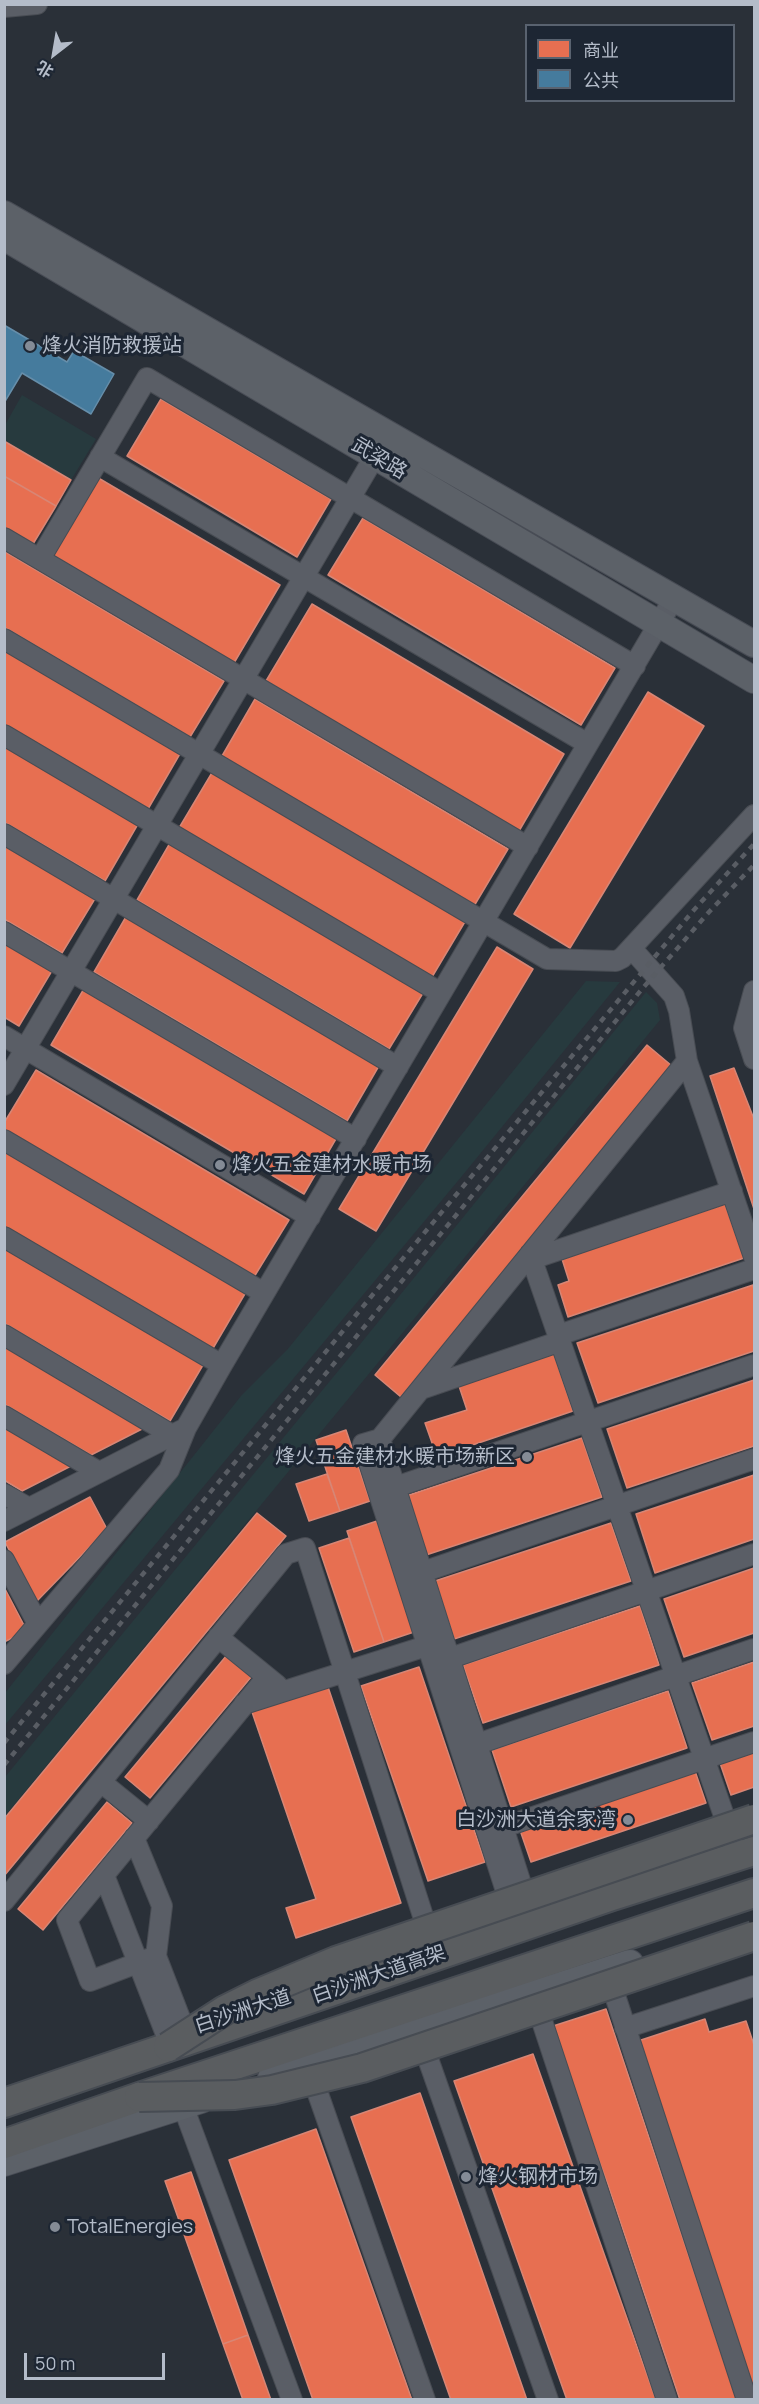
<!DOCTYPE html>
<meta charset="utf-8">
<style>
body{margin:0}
#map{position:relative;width:759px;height:2404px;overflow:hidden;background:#2a3038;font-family:Manrope,"Noto Sans SC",sans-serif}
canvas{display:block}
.frame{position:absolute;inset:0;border:6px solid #b4bcc9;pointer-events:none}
.legend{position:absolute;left:525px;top:24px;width:210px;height:78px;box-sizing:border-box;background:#1d2633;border:2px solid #59626f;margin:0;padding:8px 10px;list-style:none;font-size:18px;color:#b4bcc9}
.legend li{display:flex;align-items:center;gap:12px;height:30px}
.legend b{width:30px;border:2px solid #59626f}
.north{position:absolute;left:24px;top:24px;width:60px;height:60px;-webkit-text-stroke:4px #1d2633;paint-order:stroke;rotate:211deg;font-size:16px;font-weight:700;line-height:24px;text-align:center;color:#b4bcc9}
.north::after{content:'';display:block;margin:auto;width:21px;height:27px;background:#b4bcc9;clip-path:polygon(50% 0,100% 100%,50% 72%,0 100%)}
.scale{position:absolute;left:24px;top:2353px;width:141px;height:27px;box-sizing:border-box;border:3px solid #b4bcc9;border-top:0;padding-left:8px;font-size:18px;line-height:21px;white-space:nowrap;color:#b4bcc9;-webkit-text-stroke:4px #1d2633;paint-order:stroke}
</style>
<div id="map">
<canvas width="759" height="2404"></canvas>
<div class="frame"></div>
<ul class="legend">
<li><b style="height:16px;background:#e76f51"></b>商业</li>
<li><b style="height:16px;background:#457b9d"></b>公共</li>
</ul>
<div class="north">北</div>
<div class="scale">50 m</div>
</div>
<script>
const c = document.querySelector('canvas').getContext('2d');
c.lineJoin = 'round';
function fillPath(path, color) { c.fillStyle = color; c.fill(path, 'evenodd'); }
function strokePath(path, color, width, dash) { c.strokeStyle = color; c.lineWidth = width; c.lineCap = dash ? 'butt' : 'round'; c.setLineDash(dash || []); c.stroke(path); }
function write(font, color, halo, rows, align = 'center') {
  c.font = font + ' Manrope,"Noto Sans SC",sans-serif'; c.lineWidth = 6; c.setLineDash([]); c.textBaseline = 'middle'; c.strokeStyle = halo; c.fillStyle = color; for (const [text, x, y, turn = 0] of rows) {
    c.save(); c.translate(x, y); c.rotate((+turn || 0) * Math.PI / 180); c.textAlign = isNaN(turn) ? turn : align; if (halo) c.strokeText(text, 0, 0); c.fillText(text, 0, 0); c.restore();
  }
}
const green = new Path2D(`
 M 22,395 L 96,439 L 71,480 L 5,441 L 5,425 Z
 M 586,981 L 620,982 L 462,1176 L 5,1725 L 5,1693 L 241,1396 L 287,1350 Z
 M 646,992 L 657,1003 L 660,1020 L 5,1816 L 5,1777 L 357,1348 Z`);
const shops = new Path2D(`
 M 161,399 L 331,499 L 297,557 L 127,456 Z
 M 4,441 L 71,480 L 56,506 L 4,476 Z
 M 4,476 L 56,506 L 33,544 L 4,527 Z
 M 95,476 L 280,585 L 234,663 L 49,553 Z
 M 363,518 L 615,668 L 581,725 L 328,575 Z
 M 4,551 L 224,681 L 190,737 L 4,627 Z
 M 312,604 L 564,754 L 519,831 L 266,681 Z
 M 4,648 L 181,752 L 148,809 L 4,725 Z
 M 648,692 L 704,726 L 570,948 L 514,914 Z
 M 255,699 L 508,849 L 474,906 L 222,756 Z
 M 4,745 L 138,824 L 105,881 L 4,822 Z
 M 213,771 L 466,920 L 432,977 L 179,828 Z
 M 4,842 L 96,897 L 62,953 L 4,919 Z
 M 170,843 L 423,993 L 389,1049 L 137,900 Z
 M 127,915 L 380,1064 L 347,1121 L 94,972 Z
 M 4,940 L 53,969 L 19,1026 L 4,1017 Z
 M 497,947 L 533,969 L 376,1231 L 339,1209 Z
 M 85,987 L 337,1137 L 304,1194 L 51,1045 Z
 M 647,1045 L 672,1066 L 401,1397 L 375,1375 Z
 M 734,1068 L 754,1119 L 754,1209 L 710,1076 Z
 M 36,1070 L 289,1220 L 254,1277 L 4,1130 L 4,1123 Z
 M 4,1149 L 246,1292 L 212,1350 L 4,1227 Z
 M 725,1204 L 744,1258 L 568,1317 L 558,1285 L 569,1281 L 562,1259 Z
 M 4,1247 L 203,1365 L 170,1421 L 4,1323 Z
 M 753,1285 L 754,1290 L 754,1351 L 598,1403 L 577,1343 Z
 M 4,1344 L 146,1427 L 91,1455 L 4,1404 Z
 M 553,1351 L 573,1411 L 437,1457 L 425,1423 L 467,1410 L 458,1383 Z
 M 754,1380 L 754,1446 L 627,1488 L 607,1429 Z
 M 4,1424 L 73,1465 L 22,1491 L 4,1480 Z
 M 346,1430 L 370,1501 L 340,1511 L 316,1440 Z
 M 582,1438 L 602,1497 L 426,1555 L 406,1496 Z
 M 327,1474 L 340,1511 L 309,1521 L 296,1484 Z
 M 754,1475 L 754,1539 L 655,1573 L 636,1514 Z
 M 90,1497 L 107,1529 L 36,1602 L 5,1542 Z
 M 257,1513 L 286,1536 L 4,1876 L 4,1819 Z
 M 377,1521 L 414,1632 L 384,1642 L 347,1531 Z
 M 611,1523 L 631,1581 L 454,1639 L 435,1581 Z
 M 349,1538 L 384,1642 L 354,1652 L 319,1548 Z
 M 754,1568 L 754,1633 L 684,1657 L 664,1599 Z
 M 4,1587 L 27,1631 L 4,1642 Z
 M 640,1606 L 659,1665 L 483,1723 L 463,1665 Z
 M 227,1655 L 252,1676 L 150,1798 L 125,1777 Z
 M 754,1662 L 754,1726 L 712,1740 L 692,1683 Z
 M 419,1667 L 485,1862 L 428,1881 L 361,1686 Z
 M 327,1684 L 401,1903 L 296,1938 L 286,1908 L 316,1899 L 251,1709 Z
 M 668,1691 L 687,1748 L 511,1807 L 492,1750 Z
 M 754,1751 L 754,1787 L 731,1795 L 720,1763 Z
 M 695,1771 L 706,1803 L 531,1862 L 520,1830 Z
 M 107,1802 L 132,1823 L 43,1930 L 18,1909 Z
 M 606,2009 L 737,2400 L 680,2400 L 608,2185 L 557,2046 L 550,2027 Z
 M 705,2019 L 709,2032 L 746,2021 L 754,2045 L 754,2393 L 638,2041 Z
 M 533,2054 L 656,2400 L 567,2400 L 454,2081 Z
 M 420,2093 L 527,2400 L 451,2400 L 351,2117 Z
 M 316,2129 L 412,2400 L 313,2400 L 229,2160 Z
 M 191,2172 L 248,2335 L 223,2344 L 165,2181 Z
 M 248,2335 L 271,2400 L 243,2400 L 223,2344 Z`);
const public = new Path2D(`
 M 4,325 L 67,362 L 74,351 L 114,374 L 91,414 L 22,373 L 4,403 Z`);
const minor = new Path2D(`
 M 4,7 L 37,4
 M 100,457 L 588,744
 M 4,538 L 528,847
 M 40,559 L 147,378 L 635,666
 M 4,639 L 547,959 L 616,961 L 622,958 L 754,815
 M 4,735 L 441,993
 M 4,834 L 398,1067
 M 4,932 L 356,1139
 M 632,949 L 674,996 L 679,1011 L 687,1061 L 754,1257
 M 754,991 L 744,1028 L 754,1059
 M 4,1036 L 310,1217
 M 4,1085 L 375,456
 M 4,1140 L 264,1293
 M 4,1237 L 222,1365
 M 530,1254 L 732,1839
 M 532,1259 L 732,1191
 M 4,1335 L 172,1435
 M 559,1335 L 754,1269
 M 421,1389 L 561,1341
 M 4,1416 L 99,1472
 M 380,1439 L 687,1061
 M 384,1491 L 754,1365
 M 4,1494 L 29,1508
 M 4,1521 L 186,1428
 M 4,1560 L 38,1624
 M 411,1576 L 754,1459
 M 218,1637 L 277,1685
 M 439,1662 L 754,1554
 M 4,1664 L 169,1470 L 186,1428 L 222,1365 L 674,598
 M 244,1704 L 439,1642
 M 466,1748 L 754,1649
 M 101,1782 L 149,1821
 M 492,1831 L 754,1742
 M 134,1838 L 162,1906 L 156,1956 L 185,2031
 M 104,1875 L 167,2037
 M 4,1901 L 286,1554 L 305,1548 L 431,1941
 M 513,1913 L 363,1444 L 380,1439 L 529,1909
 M 156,1956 L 90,1981 L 67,1920 L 267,1677
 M 608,1974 L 747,2400
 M 534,1997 L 667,2400
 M 625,2028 L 754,1986
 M 420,2036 L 548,2400
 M 309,2068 L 425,2400
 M 183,2106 L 292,2400`);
const major = new Path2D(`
 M 4,214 L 754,644
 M 4,237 L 754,680
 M 271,2078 L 630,1963
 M 4,2163 L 201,2100`);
const highway = new Path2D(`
 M 4,2103 L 612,1896 L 754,1851
 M 4,2144 L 139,2097 L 754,1893`);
const rail = new Path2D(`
 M 4,1743 L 370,1298 L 693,911 L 754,844
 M 4,1765 L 642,989 L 709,912 L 754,865`);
const highwayBridge = new Path2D(`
 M 168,2047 L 225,2010 L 257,1994 L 336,1961 L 754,1819
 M 139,2097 L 235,2095 L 272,2090 L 362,2068 L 754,1936`);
const markers = [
 [30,346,6,"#848b96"],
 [220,1165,6,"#848b96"],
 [527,1457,6,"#848b96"],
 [628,1820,6,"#848b96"],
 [466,2177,6,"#848b96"],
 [55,2227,6,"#848b96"]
];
const poiNames = [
 ["烽火消防救援站",42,346],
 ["烽火五金建材水暖市场",232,1165],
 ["烽火五金建材水暖市场新区",515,1457,"right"],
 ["白沙洲大道余家湾",616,1820,"right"],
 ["烽火钢材市场",478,2177],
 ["TotalEnergies",67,2227]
];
const streetNames = [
 ["武梁路",379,459,31],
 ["白沙洲大道高架",379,1975,-19],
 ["白沙洲大道",243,2012,-18]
];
fillPath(green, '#273a3e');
fillPath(shops, '#e76f51');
strokePath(shops, '#d88675', 1.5);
fillPath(public, '#457b9d');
strokePath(public, '#668eaa', 1.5);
strokePath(minor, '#484c53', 22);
strokePath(major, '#484c55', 28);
strokePath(highway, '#474c53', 32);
strokePath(minor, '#5a5e66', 20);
strokePath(major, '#5c6168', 26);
strokePath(highway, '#5a5d60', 28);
strokePath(rail, '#595d64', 4.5, [6, 6]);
strokePath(highwayBridge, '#474c53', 32, []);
strokePath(highwayBridge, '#5a5d60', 28);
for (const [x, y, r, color] of markers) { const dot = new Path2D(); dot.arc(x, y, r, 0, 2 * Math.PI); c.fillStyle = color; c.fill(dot); strokePath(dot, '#1d2633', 2); }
write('20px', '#b4bcc9', '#1d2633', poiNames, 'left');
write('20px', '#b4bcc9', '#1d2633', streetNames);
</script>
